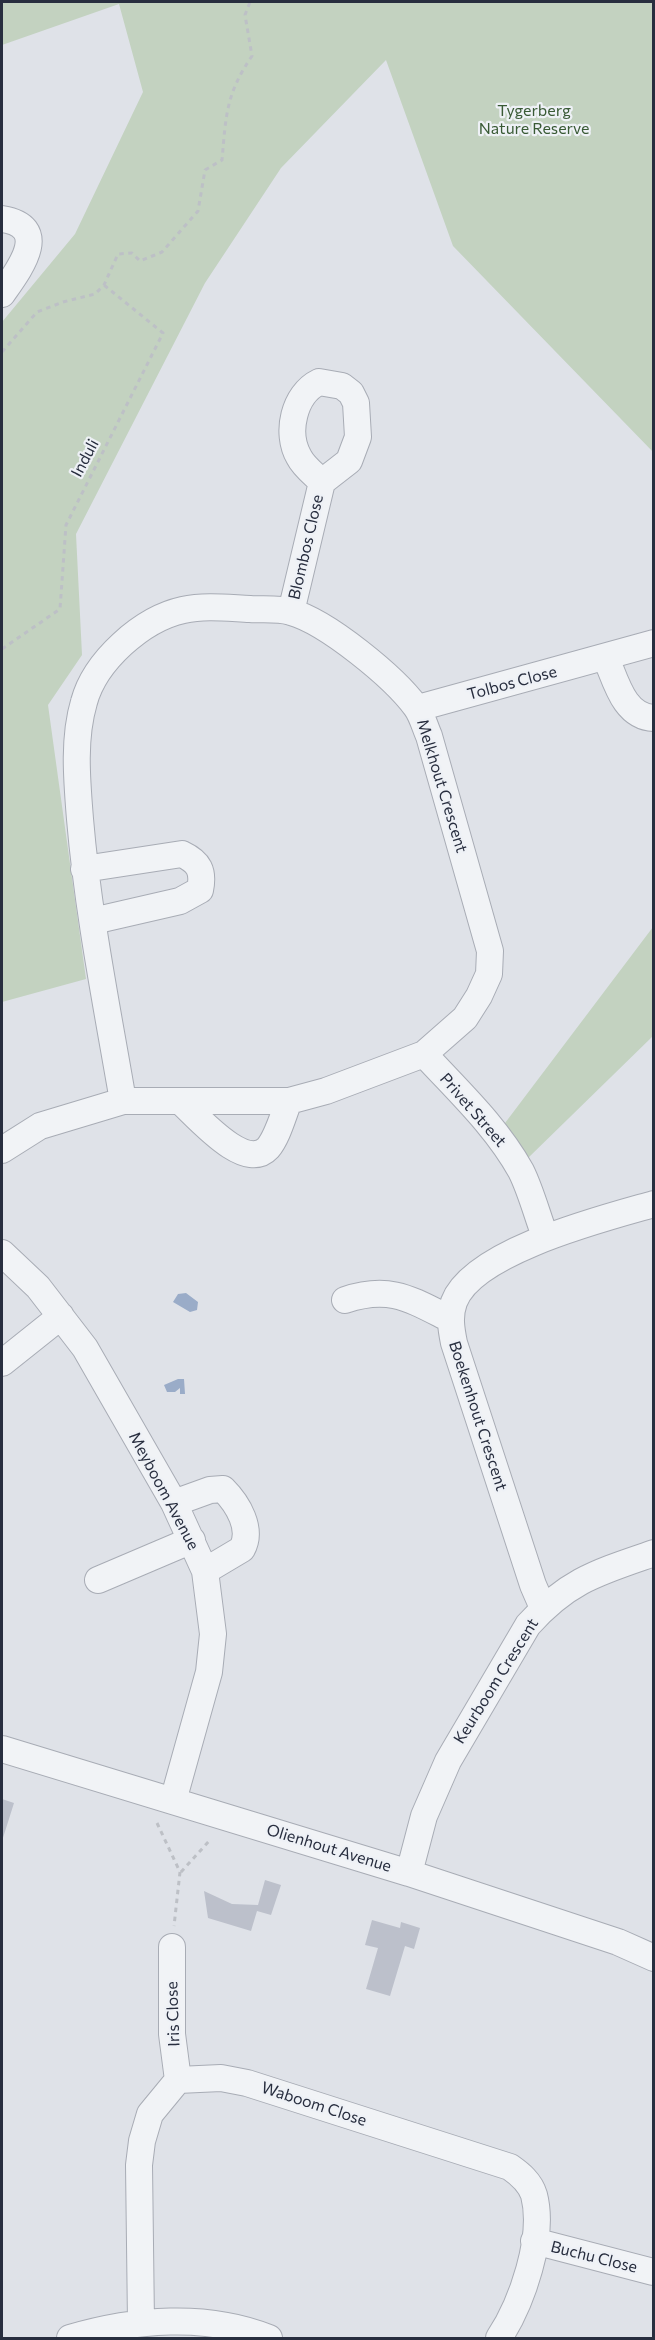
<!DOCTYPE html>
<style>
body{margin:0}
#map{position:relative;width:655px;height:2340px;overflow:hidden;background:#dfe2e8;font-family:Commissioner,sans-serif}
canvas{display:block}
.frame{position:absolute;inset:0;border:3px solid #282e3f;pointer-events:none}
</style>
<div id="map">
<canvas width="655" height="2340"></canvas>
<div class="frame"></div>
</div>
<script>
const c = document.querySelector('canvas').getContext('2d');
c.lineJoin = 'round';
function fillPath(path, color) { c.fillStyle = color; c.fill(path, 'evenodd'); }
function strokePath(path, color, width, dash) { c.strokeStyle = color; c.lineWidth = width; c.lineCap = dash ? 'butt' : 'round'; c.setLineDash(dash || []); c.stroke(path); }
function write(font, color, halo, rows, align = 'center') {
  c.font = font + ' Commissioner,sans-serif'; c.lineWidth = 4.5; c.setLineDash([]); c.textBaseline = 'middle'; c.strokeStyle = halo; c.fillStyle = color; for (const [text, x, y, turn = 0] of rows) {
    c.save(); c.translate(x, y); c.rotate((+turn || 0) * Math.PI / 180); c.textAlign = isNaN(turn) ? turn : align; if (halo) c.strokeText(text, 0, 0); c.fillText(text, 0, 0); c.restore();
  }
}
const green = new Path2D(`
 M 2,2 L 653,2 L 654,453 L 453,246 L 386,60 L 281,168 L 205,283 L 76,534 L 82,655 L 48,705 L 86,979 L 2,1002 L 2,322 L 75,234 L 143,92 L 119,4 L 2,45 Z
 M 653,927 L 653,1036 L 527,1159 L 502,1127 Z`);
const water = new Path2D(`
 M 186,1293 L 198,1302 L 197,1310 L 190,1312 L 173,1302 L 178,1294 Z
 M 178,1379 L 184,1379 L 185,1394 L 180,1394 L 180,1388 L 175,1392 L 167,1392 L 164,1385 Z`);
const building = new Path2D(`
 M 2,1799 L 14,1803 L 2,1841 Z
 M 265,1880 L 281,1885 L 271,1915 L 257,1911 L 251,1931 L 208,1918 L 204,1891 L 232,1904 L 258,1905 Z
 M 372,1920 L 400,1928 L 401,1922 L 420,1928 L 414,1949 L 405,1946 L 390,1996 L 366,1989 L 378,1948 L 365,1945 Z`);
const path = new Path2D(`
 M 2,352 L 37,312 L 63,302 L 95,294 L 104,285 L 118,254 L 132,253 L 140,261 L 162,252 L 198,211 L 205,170 L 222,160 C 226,115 226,94 252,56 L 245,15 L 250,2
 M 2,649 L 60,609 L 66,525 L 163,333 L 104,285
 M 157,1823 L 180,1872 L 174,1926
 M 181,1872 L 210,1840`);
const minor = new Path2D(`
 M 2,219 C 53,227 18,271 2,294
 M 291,612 L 322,482 L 349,461 L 358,437 L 356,403 L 351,393 L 342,386 L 319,382 C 294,394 285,433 299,457 C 304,467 314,474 322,482
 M 606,658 C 616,681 624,717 654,718
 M 418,708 L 654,643
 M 84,869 L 182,854 C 199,862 204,871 200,890 L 180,901 L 93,921
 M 424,1054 C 458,1091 496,1126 521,1171 C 531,1191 537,1215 545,1236
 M 180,1101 C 197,1116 245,1173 268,1148 C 278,1136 283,1115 289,1101
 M 2,1150 L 40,1126 L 123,1101 L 289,1101 L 326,1091 L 424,1054 L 465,1018 L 479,996 L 489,974 L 490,951 L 429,736 C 425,727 422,715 416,707 C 394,677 327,622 291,612 C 279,608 263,610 250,609 C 228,608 205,605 183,610 C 142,619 95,661 84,702 C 73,739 77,781 80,819 C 88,914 107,1007 123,1101
 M 2,1253 L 38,1287 L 85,1348 L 174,1503 L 205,1571 L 213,1634 L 209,1672 L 173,1801
 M 345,1300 C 390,1285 410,1299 450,1319
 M 2,1363 L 61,1316
 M 174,1503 L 210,1490 L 223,1489 C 238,1504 253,1529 242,1549 L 205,1571
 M 98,1580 L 192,1540
 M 543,1608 L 533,1585 L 454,1343 C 451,1328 449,1316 454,1302 C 473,1251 605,1218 654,1204
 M 2,1749 L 409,1873 L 618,1942 L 654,1958
 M 409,1873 L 424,1816 L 448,1761 L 528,1625 C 568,1580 599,1572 654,1553
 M 172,1947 L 172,2034 L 178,2080
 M 534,2241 L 653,2272
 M 141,2323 L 139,2165 L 142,2141 L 150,2114 L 178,2080 L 221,2078 L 247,2083 L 510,2167 C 520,2174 530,2182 534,2195 C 545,2237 522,2303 499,2338
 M 70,2338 C 134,2319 207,2313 269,2338`);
const parkNames = [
 ["Tygerberg",534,111],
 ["Nature Reserve",534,129]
];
const streetNames = [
 ["Induli",85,458,-62],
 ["Blombos Close",306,547,-77],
 ["Tolbos Close",512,683,-15],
 ["Melkhout Crescent",442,786,73],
 ["Privet Street",473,1110,49],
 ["Boekenhout Crescent",478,1416,72],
 ["Meyboom Avenue",164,1491,62],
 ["Keurboom Crescent",496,1681,-58],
 ["Olienhout Avenue",329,1848,17],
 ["Iris Close",173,2014,-92],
 ["Waboom Close",314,2104,18],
 ["Buchu Close",594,2257,14]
];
fillPath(green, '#c3d2c0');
fillPath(water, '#9aacc8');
fillPath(building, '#bcc0cb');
strokePath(minor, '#a8acb5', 28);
strokePath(path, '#bdc0c6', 3, [4.5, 4.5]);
strokePath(minor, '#f1f3f6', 26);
write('16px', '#395a35', '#eef1f6', parkNames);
write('16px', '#282e3f', '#eef1f6', streetNames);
</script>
